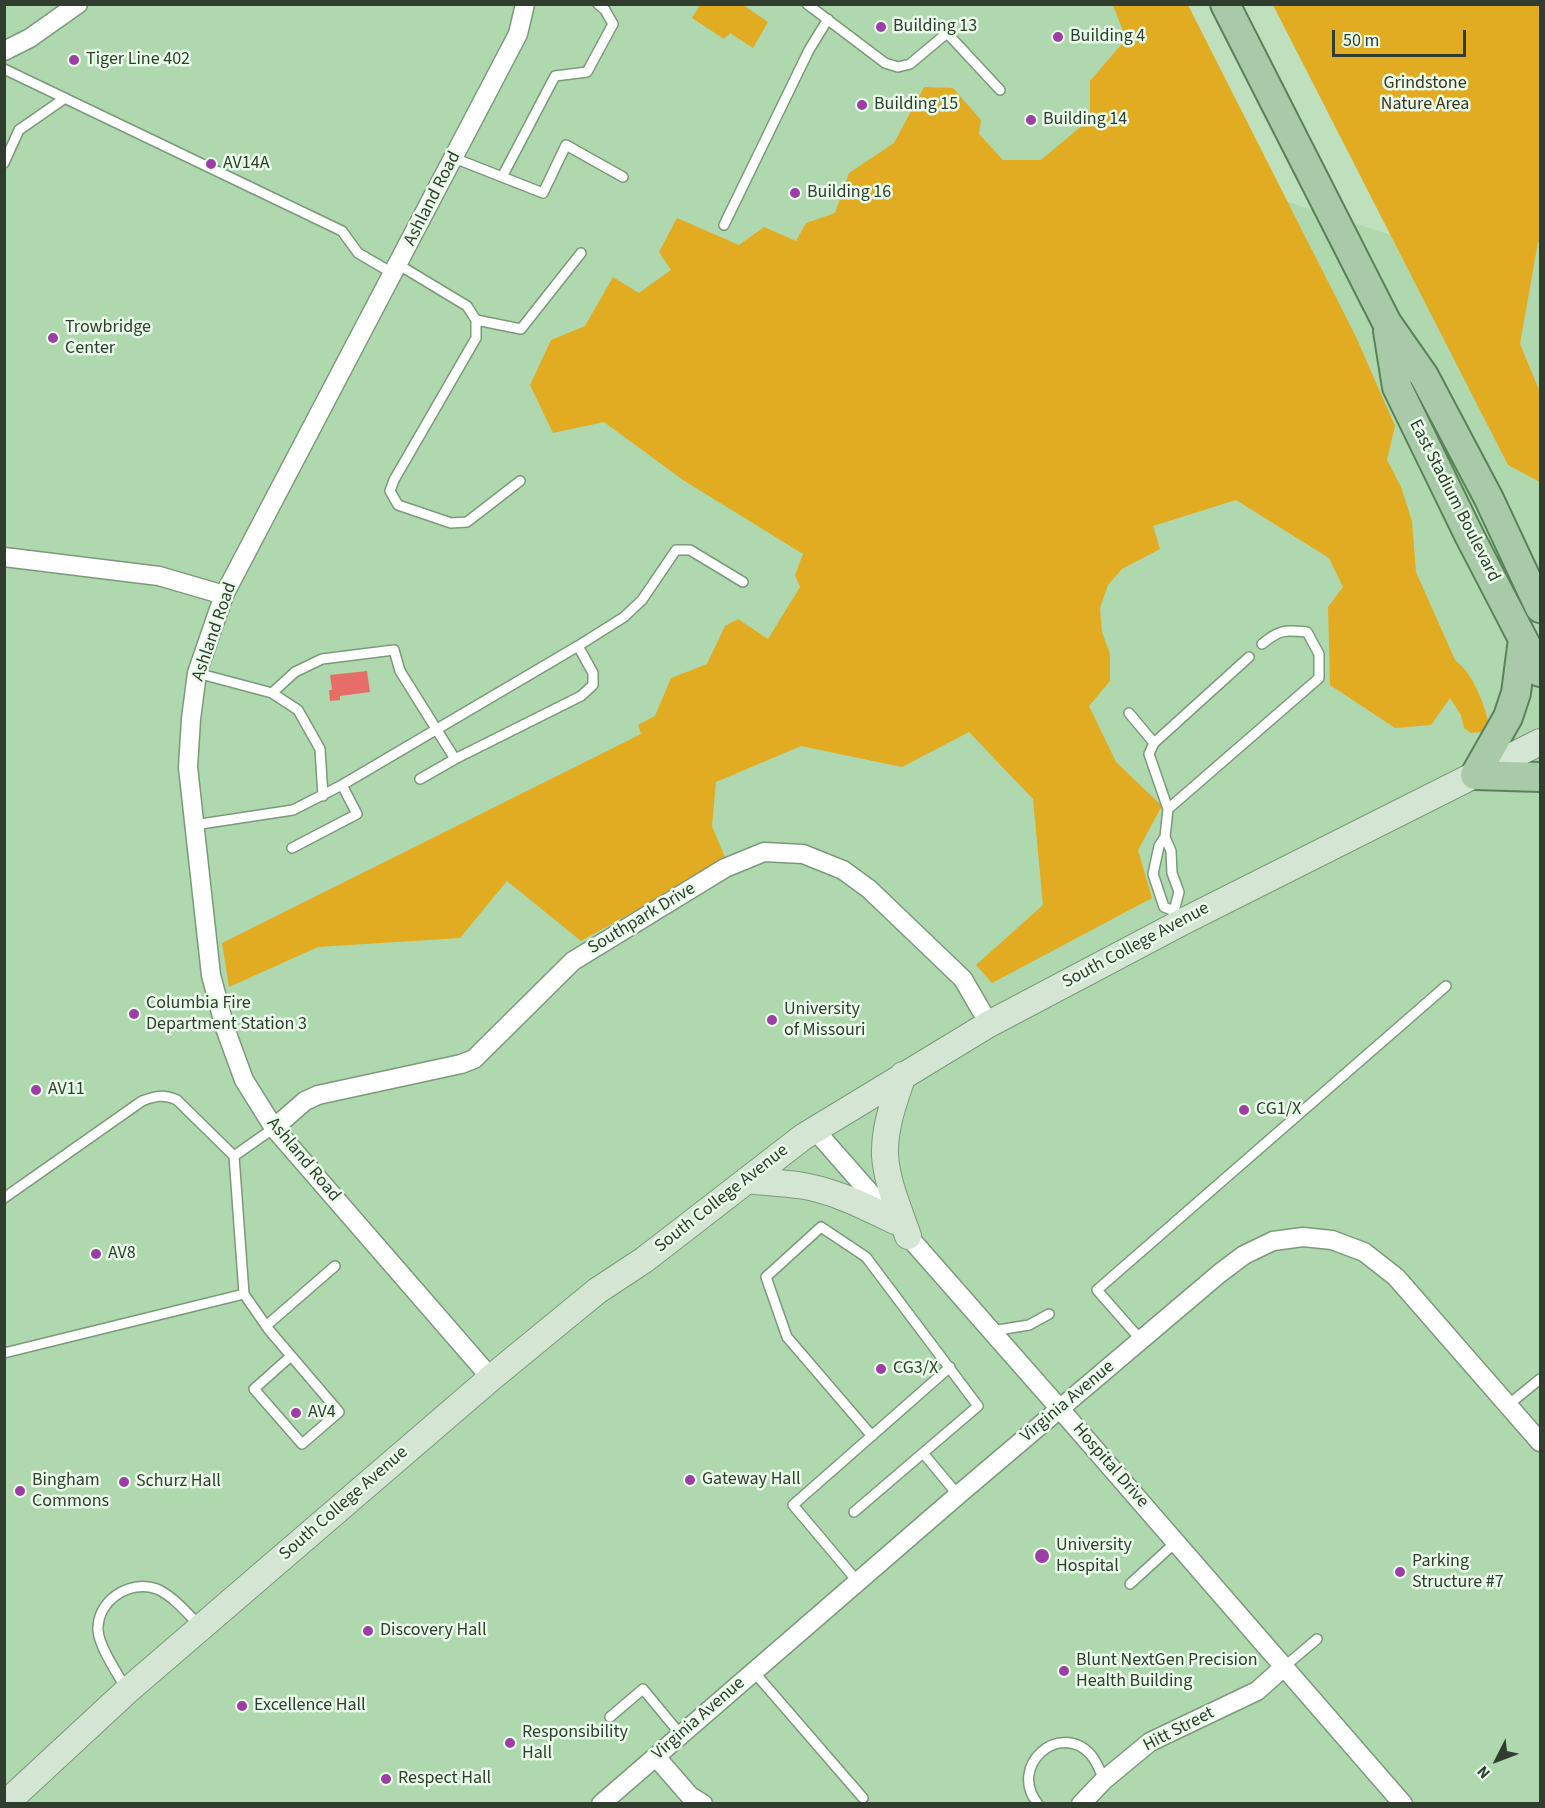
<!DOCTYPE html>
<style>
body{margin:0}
#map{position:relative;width:1545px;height:1808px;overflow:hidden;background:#bee0bd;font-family:"Source Sans 3",sans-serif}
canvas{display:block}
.frame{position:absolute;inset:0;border:6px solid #303d2f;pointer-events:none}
.north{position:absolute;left:1467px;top:1730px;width:60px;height:60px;-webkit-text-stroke:4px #eafcea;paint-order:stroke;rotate:228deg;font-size:16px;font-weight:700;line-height:24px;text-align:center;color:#303d2f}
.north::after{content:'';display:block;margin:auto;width:21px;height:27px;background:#303d2f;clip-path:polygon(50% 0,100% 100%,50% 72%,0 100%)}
.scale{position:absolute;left:1332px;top:30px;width:134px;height:27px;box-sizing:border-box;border:3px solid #303d2f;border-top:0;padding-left:8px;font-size:18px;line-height:21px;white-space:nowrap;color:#303d2f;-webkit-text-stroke:4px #eafcea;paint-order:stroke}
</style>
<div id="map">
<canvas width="1545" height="1808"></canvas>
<div class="frame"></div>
<div class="north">N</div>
<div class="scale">50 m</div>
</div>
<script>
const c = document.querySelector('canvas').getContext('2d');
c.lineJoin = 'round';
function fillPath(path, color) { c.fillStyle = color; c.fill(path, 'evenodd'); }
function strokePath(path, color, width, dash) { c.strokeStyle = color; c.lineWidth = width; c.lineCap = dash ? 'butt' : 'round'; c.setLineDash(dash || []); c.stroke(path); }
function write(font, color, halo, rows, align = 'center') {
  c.font = font + ' "Source Sans 3",sans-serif'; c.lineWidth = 5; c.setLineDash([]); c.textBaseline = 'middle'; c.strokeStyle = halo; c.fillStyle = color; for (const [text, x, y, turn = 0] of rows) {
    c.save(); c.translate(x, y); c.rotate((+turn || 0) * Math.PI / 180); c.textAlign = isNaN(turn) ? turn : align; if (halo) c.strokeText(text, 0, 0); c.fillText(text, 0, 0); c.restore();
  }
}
const built = new Path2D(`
 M 5,5 L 1131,5 L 1257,192 L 1394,236 L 1540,116 L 1540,1803 L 5,1804 Z`);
const green = new Path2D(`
 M 743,5 L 768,22 L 753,48 L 730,33 L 724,39 L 692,18 L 700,5 Z
 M 1113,5 L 1188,5 L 1356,337 L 1395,426 L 1387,460 L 1401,487 L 1412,521 L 1416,572 L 1455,660 C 1473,674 1482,699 1488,720 L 1482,732 L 1471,733 L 1464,728 L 1461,715 L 1450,698 L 1431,725 L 1395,728 L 1330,685 L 1328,607 L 1343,587 L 1329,558 L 1236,500 L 1153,526 L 1160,549 L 1122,569 L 1108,585 L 1100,608 L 1102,632 L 1110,654 L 1110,681 L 1089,706 L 1116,762 L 1162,806 L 1138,850 L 1152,898 L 992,983 L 976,965 L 1043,905 L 1033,799 L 969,732 L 902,767 L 801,746 L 716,782 L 712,826 L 726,860 L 581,941 L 507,881 L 460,938 L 318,947 L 229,987 L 222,943 L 641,734 L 638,725 L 655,716 L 671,678 L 707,664 L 725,626 L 738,619 L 768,639 L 800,587 L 795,575 L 803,554 L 683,480 L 604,422 L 553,433 L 530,385 L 551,340 L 585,326 L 613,277 L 639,293 L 671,270 L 659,252 L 677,218 L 739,245 L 764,227 L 796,241 L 806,223 L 835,213 L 849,173 L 894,143 L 924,87 L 953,88 L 981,120 L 979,134 L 1003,160 L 1041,160 L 1090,119 L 1090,81 L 1126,39 Z
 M 1273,5 L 1540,5 L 1540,242 L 1538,242 L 1520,344 L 1540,392 L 1540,482 L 1508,465 Z`);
const water = new Path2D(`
 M 367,671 L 370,692 L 340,696 L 340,700 L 330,701 L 329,690 L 332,690 L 330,675 Z`);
const service = new Path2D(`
 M 807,4 L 885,63 L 898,67 L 910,64 L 947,33 L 1000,90
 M 4,69 L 342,231 L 358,253 L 394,274
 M 454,158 L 543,193 L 566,145 L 623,177
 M 4,163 L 19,130 L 65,98
 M 502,177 L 555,76 L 587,72 L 613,24 L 605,10 L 598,4
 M 724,225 L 809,50 L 828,19
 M 399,265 L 467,306 L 476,320 L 476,338 L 394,480 L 390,491 L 398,505 L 451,523 L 467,522 L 520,481
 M 476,320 L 521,329 L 581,253
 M 1249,657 L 1154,743 L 1149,754 L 1168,809 L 1319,678 L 1319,654 L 1307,632 C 1285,630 1280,629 1262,644
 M 197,673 L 272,693 L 298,710 L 320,749 L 323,796
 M 272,693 L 295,672 L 322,659 L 394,650 L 400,671 L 455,759 L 420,779
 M 1129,713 L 1154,743
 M 455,759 L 581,696 L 593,685 L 593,673 L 578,646
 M 194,825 L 293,810 L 342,785 L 578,646 L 624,617 L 642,600 L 676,550 L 690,550 L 743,582
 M 1165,837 L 1168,809
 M 292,848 L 357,814 L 342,785
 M 1174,911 L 1164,907 L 1153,874 L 1159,846 L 1165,837 L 1171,851 L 1172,873 L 1179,892 L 1174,911 L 1178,921
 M 274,1128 L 234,1156 L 244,1294 L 269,1330 L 339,1412 L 302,1444 L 254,1389 L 291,1356
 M 4,1198 L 142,1101 C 155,1096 163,1094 177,1100 L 234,1156
 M 266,1326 L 335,1266
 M 992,1331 L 1029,1325 L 1049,1314
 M 1141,1340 L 1097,1290 L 1446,986
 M 4,1353 L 244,1294
 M 1508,1405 L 1540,1379
 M 872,1436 L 787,1337 L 766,1277 L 821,1227 L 866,1257 L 978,1406 L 923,1453 L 958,1495
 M 854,1512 L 923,1453
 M 858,1582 L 793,1505 L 950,1367
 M 1130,1584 L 1176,1542
 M 1284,1667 L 1317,1639
 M 754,1672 L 863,1798
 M 126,1689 C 118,1674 99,1647 98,1630 C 97,1601 129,1579 157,1589 C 173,1596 187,1613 199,1625
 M 610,1717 L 643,1689 L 681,1735
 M 1038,1804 C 1007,1766 1060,1720 1091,1755 C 1097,1762 1100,1771 1104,1780`);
const minor = new Path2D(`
 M 4,51 L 30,38 L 78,4
 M 4,557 L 159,576 L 224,595
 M 274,1128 L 305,1101 L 318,1095 L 461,1064 L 474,1059 L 573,961 L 725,868 L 764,852 L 803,854 L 843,870 L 869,889 L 963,979 L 989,1024
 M 814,1129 L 1060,1409 L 1403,1804
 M 491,1378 L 274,1128 L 244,1080 L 225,1028 L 211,975 L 188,767 L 191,719 L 197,673 L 224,595 L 518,34 L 525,4
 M 656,1757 L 690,1796 L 703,1804
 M 601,1804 L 958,1495 L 1220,1273 L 1244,1255 L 1273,1241 L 1303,1237 L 1332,1240 L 1364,1252 L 1396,1277 L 1540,1442
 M 1081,1804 L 1104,1780 L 1150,1742 L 1257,1691 L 1284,1667`);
const secondary = new Path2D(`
 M 903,1075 C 894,1101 884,1128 885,1156 C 887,1183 899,1210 908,1236
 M 747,1180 C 764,1182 781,1183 798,1185 C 833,1190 864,1206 895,1221
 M 5,1804 L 127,1691 L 491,1378 L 597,1291 L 644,1260 L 803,1137 L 989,1024 L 1184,921 L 1540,742`);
const primary = new Path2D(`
 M 1225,4 L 1387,323 L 1424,376 L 1489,499 L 1540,608
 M 1388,331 L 1397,387 L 1470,537 L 1540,672
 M 1523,639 L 1516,693 L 1508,717 L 1475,775 L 1540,777`);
const markers = [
 [881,27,6,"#9d3ea6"],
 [1058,37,6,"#9d3ea6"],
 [74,60,6,"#9d3ea6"],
 [862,105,6,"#9d3ea6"],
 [1031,120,6,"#9d3ea6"],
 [211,164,6,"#9d3ea6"],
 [795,193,6,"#9d3ea6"],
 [53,338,6,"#9d3ea6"],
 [134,1014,6,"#9d3ea6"],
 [772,1020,6,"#9d3ea6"],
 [36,1090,6,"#9d3ea6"],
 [1244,1110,6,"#9d3ea6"],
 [96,1254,6,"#9d3ea6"],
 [881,1369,6,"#9d3ea6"],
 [296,1413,6,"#9d3ea6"],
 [690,1480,6,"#9d3ea6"],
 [124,1482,6,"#9d3ea6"],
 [20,1491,6,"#9d3ea6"],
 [1042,1556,8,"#9d3ea6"],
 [1400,1572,6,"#9d3ea6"],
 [368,1631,6,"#9d3ea6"],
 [1064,1671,6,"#9d3ea6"],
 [242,1706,6,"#9d3ea6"],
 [510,1743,6,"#9d3ea6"],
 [386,1779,6,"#9d3ea6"]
];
const poiNames = [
 ["Building 13",893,27],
 ["Building 4",1070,37],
 ["Tiger Line 402",86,60],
 ["Building 15",874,105],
 ["Building 14",1043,120],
 ["AV14A",223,164],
 ["Building 16",807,193],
 ["Trowbridge",65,328],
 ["Center",65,349],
 ["Columbia Fire",146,1004],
 ["Department Station 3",146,1025],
 ["University",784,1010],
 ["of Missouri",784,1031],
 ["AV11",48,1090],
 ["CG1/X",1256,1110],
 ["AV8",108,1254],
 ["CG3/X",893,1369],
 ["AV4",308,1413],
 ["Gateway Hall",702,1480],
 ["Bingham",32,1481],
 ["Commons",32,1502],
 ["Schurz Hall",136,1482],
 ["University",1056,1546],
 ["Hospital",1056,1567],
 ["Parking",1412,1562],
 ["Structure #7",1412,1583],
 ["Discovery Hall",380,1631],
 ["Blunt NextGen Precision",1076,1661],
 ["Health Building",1076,1682],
 ["Excellence Hall",254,1706],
 ["Responsibility",522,1733],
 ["Hall",522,1754],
 ["Respect Hall",398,1779]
];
const parkNames = [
 ["Grindstone",1425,84],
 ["Nature Area",1425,105]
];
const streetNames = [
 ["Ashland Road",433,199,-63],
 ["East Stadium Boulevard",1454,501,63],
 ["Ashland Road",215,632,-71],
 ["Southpark Drive",642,919,-31],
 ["South College Avenue",1136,946,-28],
 ["Ashland Road",303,1160,50],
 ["South College Avenue",722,1199,-38],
 ["Virginia Avenue",1068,1402,-40],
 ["Hospital Drive",1110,1466,49],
 ["South College Avenue",344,1504,-41],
 ["Virginia Avenue",699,1719,-41],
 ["Hitt Street",1179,1730,-27]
];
fillPath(built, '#b0d8af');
fillPath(green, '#e1ab22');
fillPath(water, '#e76d69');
strokePath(service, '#7a9a7a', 12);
strokePath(minor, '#7a9a7a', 21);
strokePath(secondary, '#7a9a7a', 28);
strokePath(primary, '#598259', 32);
strokePath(service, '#fff', 9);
strokePath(minor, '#fff', 18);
strokePath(secondary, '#d4e5d4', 26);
strokePath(primary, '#a9caa9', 28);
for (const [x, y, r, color] of markers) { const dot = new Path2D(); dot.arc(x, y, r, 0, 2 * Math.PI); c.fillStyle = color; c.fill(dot); strokePath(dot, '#eafcea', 2); }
write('18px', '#303d2f', '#eafcea', poiNames, 'left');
write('18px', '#3e331f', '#eafcea', parkNames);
write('18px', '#303d2f', '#eafcea', streetNames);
</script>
